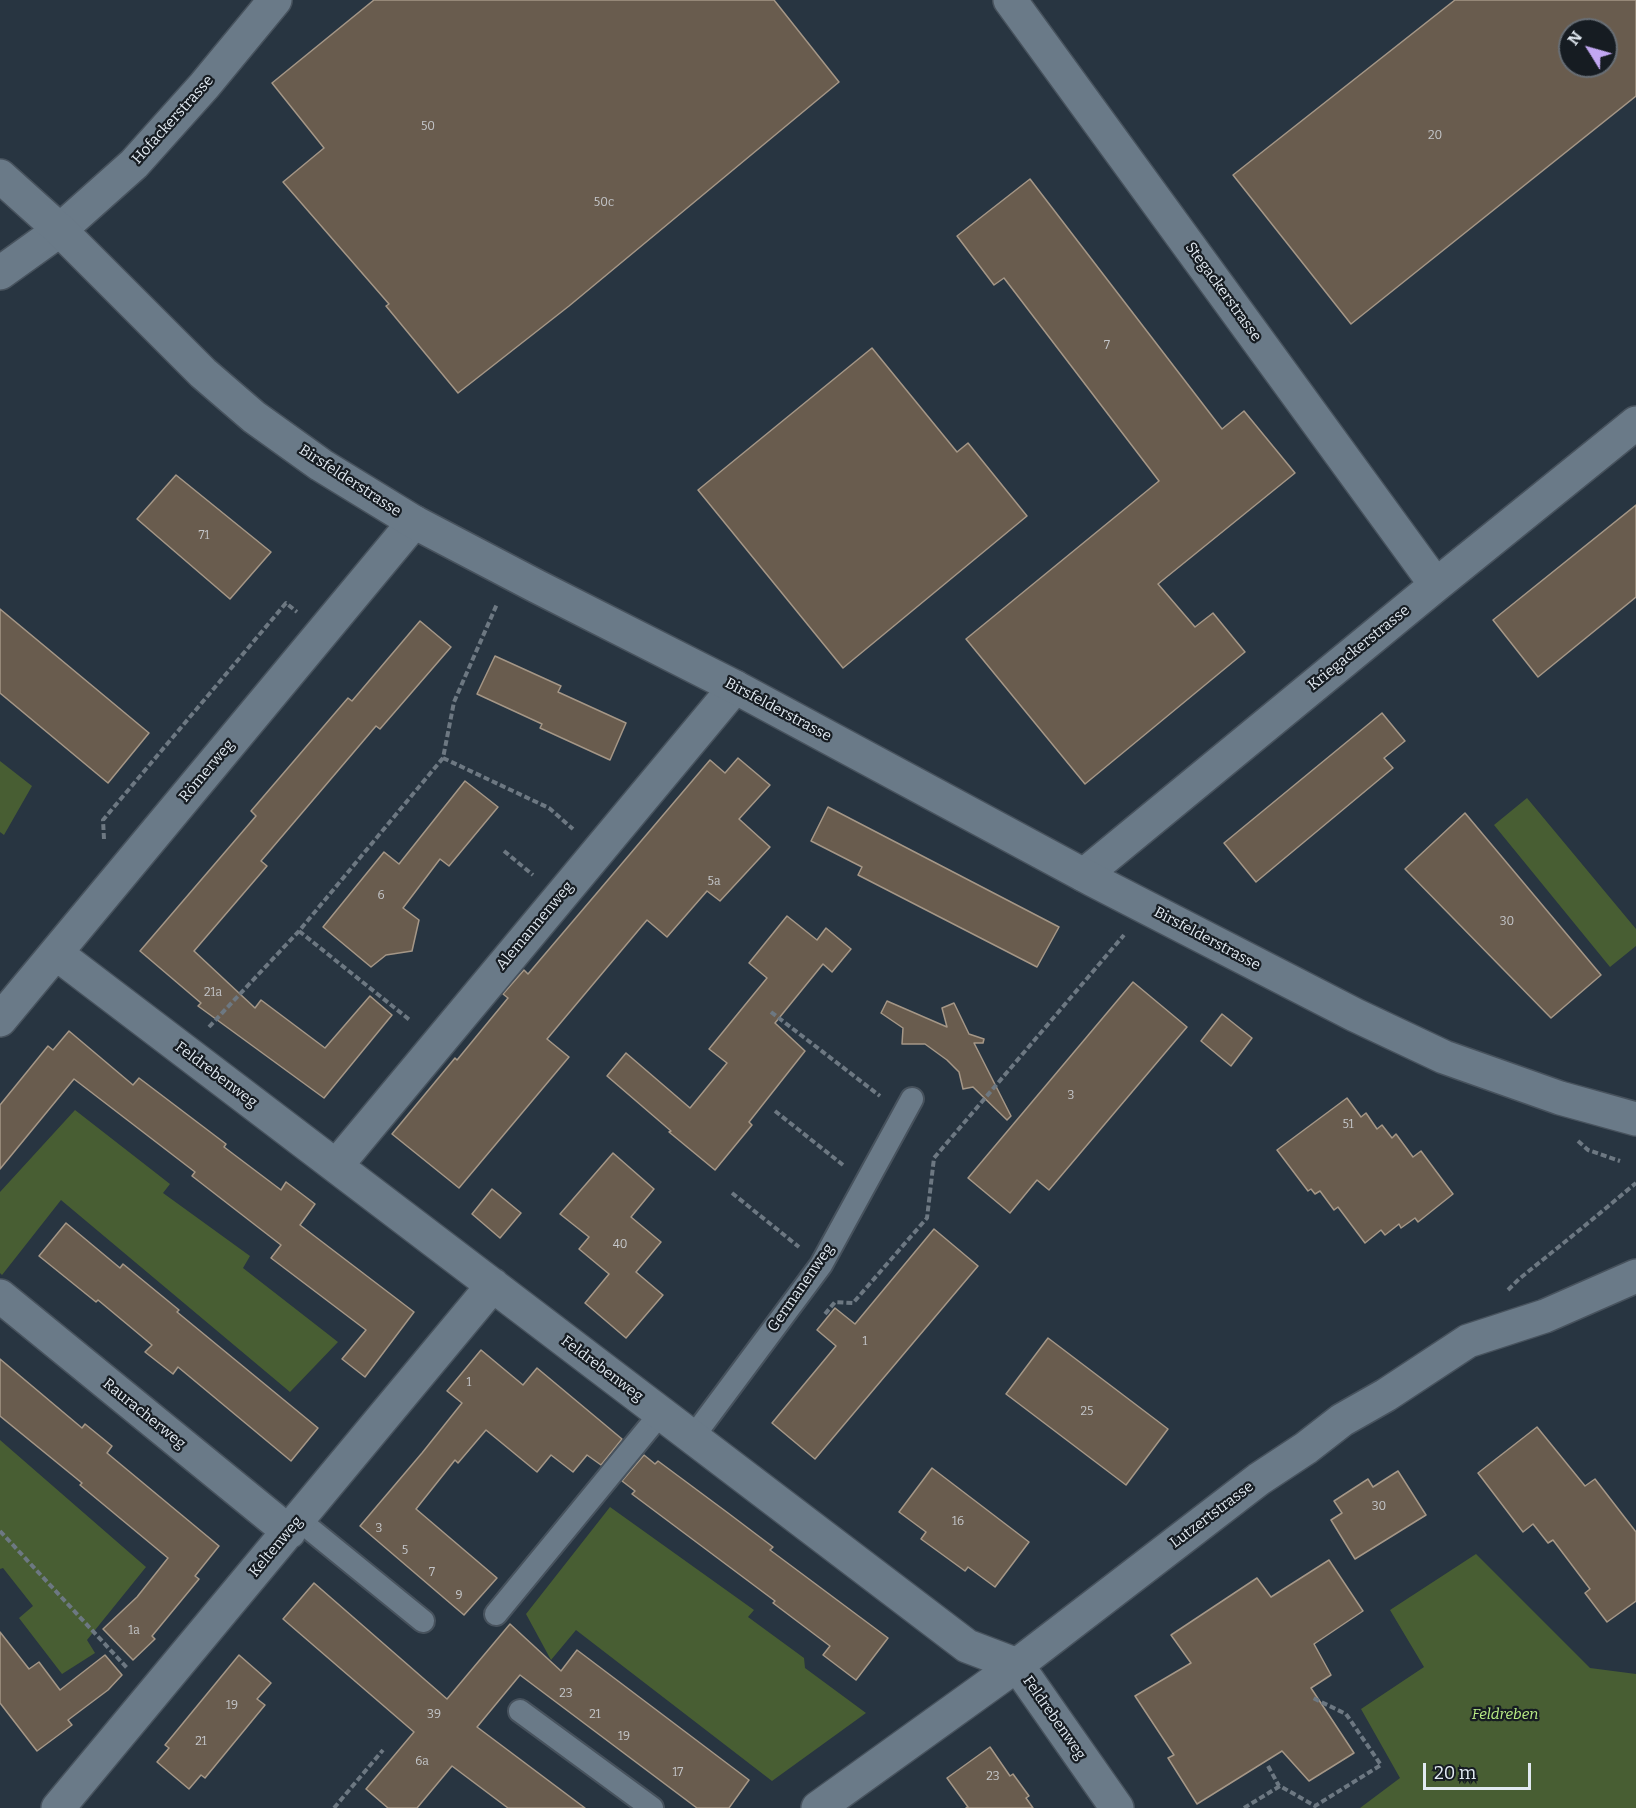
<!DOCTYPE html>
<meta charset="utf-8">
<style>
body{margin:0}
#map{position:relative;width:1636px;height:1808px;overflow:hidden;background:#283541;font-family:Bitter,serif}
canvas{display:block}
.north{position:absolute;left:1558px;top:18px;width:60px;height:60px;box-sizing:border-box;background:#161c22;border:2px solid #686e75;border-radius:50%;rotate:307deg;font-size:16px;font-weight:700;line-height:24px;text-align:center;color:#e2eaf2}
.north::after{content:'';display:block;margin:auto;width:21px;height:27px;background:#c2a7f2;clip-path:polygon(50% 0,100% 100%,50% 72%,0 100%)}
.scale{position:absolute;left:1423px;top:1763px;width:108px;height:27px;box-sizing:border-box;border:3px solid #e2eaf2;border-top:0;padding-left:8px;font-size:18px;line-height:21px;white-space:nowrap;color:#e2eaf2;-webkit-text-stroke:4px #161c22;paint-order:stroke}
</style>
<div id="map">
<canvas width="1636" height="1808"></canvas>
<div class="north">N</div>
<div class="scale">20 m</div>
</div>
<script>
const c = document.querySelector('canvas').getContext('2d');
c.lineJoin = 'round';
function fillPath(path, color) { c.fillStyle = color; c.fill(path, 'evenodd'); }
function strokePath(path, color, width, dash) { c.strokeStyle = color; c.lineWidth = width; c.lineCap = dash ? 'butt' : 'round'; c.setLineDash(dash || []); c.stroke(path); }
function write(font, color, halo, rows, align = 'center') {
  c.font = font + ' Bitter,serif'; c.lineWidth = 4.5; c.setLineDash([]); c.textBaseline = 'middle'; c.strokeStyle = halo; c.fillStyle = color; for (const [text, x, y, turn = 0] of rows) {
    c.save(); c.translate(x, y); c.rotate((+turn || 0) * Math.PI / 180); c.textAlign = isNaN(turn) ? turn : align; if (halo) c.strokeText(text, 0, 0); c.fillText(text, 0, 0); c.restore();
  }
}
const green = new Path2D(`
 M 0,761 L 32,786 L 4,835 L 0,832 Z
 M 1527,798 L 1636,929 L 1636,946 L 1610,967 L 1494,825 Z
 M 75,1110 L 170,1184 L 163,1193 L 250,1256 L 243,1268 L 338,1342 L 290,1392 L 61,1200 L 2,1275 L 0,1273 L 0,1192 Z
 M 0,1440 L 146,1567 L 87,1640 L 95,1653 L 62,1674 L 19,1618 L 33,1606 L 3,1568 L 0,1569 Z
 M 610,1507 L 754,1610 L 748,1617 L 804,1658 L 805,1668 L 866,1713 L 772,1781 L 576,1630 L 551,1660 L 526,1614 Z
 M 1476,1554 L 1590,1668 L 1636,1674 L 1636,1808 L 1360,1808 L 1400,1778 L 1361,1709 L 1424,1667 L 1390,1610 Z`);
const building = new Path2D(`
 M 374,0 L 774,0 L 839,82 L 569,306 L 458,393 L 386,306 L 389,304 L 283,182 L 324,148 L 272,83 Z
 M 1455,0 L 1636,0 L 1636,96 L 1351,324 L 1233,175 ZM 1570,30 L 1606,30 L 1606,66 L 1570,66 Z
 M 1030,179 L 1222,429 L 1244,411 L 1295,473 L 1158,584 L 1195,627 L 1213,613 L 1245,652 L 1085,784 L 966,639 L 1159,481 L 1004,278 L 994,285 L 957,236 Z
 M 872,348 L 957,452 L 968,443 L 1027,516 L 843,668 L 698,490 Z
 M 176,475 L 271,552 L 230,599 L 137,519 Z
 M 1636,505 L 1636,597 L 1538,677 L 1493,620 Z
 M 0,609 L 149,733 L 108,783 L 0,693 Z
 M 420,621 L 451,647 L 380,729 L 376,726 L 261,861 L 267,866 L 194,951 L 255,1008 L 261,1000 L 325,1048 L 370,996 L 392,1015 L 324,1098 L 198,1006 L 201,1003 L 140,951 L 256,816 L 251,811 L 348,698 L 352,701 Z
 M 495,656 L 561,686 L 558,692 L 626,723 L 610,760 L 540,728 L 542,724 L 477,694 Z
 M 1382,713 L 1405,741 L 1384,758 L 1393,768 L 1256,882 L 1224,843 Z
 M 738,758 L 770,785 L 739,819 L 770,847 L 720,901 L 707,891 L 667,937 L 647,920 L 547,1039 L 569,1057 L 459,1188 L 392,1134 L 455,1058 L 457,1060 L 508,998 L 503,994 L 524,970 L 528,974 L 710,760 L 725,773 Z
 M 465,781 L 498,807 L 449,866 L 440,859 L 403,908 L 419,920 L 412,951 L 386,955 L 371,967 L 323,927 L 384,852 L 399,864 Z
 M 828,807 L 1059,927 L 1037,967 L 858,875 L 862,867 L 811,841 Z
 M 1465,813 L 1601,975 L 1551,1018 L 1405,869 Z
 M 787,916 L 817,940 L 826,928 L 851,949 L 832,972 L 823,964 L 775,1023 L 805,1051 L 749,1122 L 752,1125 L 715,1170 L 669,1132 L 671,1131 L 607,1076 L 626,1053 L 690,1108 L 727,1063 L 709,1049 L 767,978 L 749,963 Z
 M 1133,982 L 1187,1027 L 1049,1190 L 1037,1180 L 1010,1213 L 968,1178 Z
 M 887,1001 L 947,1027 L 942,1008 L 954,1003 L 969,1034 L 984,1039 L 983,1043 L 974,1043 L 1011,1116 L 1007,1120 L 973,1087 L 963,1089 L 959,1072 L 947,1060 L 925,1044 L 902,1044 L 903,1028 L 881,1013 Z
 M 1222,1014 L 1252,1038 L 1231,1066 L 1201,1041 Z
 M 69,1031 L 133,1085 L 139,1078 L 226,1144 L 224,1147 L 281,1190 L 286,1182 L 315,1204 L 300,1225 L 414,1312 L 365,1377 L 342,1359 L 366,1330 L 271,1258 L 281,1245 L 192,1176 L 195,1172 L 74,1079 L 0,1169 L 0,1105 L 48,1046 L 53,1050 Z
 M 1347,1098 L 1361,1117 L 1366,1113 L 1377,1129 L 1382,1125 L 1392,1138 L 1396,1134 L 1413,1157 L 1421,1151 L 1453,1194 L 1418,1222 L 1415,1218 L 1401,1228 L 1399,1224 L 1385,1235 L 1381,1230 L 1365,1243 L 1338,1207 L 1334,1210 L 1320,1191 L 1315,1194 L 1311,1189 L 1308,1191 L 1277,1150 Z
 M 613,1153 L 654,1189 L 631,1217 L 661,1242 L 636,1272 L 663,1295 L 626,1338 L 585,1303 L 609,1274 L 579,1249 L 589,1237 L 560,1214 Z
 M 492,1189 L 521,1213 L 500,1238 L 472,1214 Z
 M 66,1223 L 120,1268 L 123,1264 L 179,1310 L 177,1312 L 318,1428 L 291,1461 L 178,1367 L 173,1374 L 145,1352 L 152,1345 L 98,1300 L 96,1302 L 39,1256 Z
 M 934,1229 L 978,1266 L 815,1459 L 772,1423 L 836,1346 L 817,1330 L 835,1308 L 855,1324 Z
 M 1048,1338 L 1168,1429 L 1126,1485 L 1006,1394 Z
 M 481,1350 L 523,1385 L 537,1368 L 622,1439 L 601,1465 L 587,1455 L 573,1472 L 551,1455 L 537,1472 L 486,1430 L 458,1463 L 455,1460 L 416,1509 L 497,1578 L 464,1615 L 360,1526 L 422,1453 L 462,1403 L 447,1391 Z
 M 0,1359 L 82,1428 L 85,1424 L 112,1446 L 107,1453 L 219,1546 L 195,1576 L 199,1579 L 152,1636 L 155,1639 L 133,1660 L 103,1629 L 137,1597 L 168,1558 L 80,1485 L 82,1483 L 0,1416 Z
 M 1537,1427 L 1585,1486 L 1595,1479 L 1636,1532 L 1636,1601 L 1607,1622 L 1585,1593 L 1590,1589 L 1553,1540 L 1548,1543 L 1533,1524 L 1523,1532 L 1478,1473 Z
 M 644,1455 L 655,1464 L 658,1461 L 728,1513 L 773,1547 L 770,1550 L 888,1638 L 856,1680 L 823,1655 L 830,1646 L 773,1603 L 775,1601 L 632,1494 L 635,1491 L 622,1481 Z
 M 932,1468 L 1029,1542 L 995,1587 L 968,1567 L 965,1571 L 921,1539 L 926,1532 L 899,1512 Z
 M 1398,1471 L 1426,1515 L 1355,1559 L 1331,1520 L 1342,1513 L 1334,1501 L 1368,1479 L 1373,1487 Z
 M 1329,1560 L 1363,1611 L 1314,1644 L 1331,1675 L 1311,1688 L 1354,1753 L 1309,1781 L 1282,1751 L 1197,1804 L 1168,1758 L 1174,1755 L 1135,1696 L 1191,1663 L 1171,1635 L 1257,1578 L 1271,1597 Z
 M 314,1583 L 447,1699 L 510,1624 L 561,1671 L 577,1650 L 749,1780 L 729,1808 L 697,1808 L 520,1675 L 477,1727 L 585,1808 L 508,1808 L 452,1766 L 417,1808 L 388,1808 L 366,1789 L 414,1732 L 283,1619 Z
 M 0,1632 L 29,1669 L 39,1662 L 60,1690 L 105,1655 L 122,1675 L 108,1690 L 68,1720 L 72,1725 L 37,1751 L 0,1703 Z
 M 239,1655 L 271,1683 L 257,1699 L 265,1705 L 205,1778 L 201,1775 L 189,1789 L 157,1762 L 169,1748 L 165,1745 Z
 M 990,1747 L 1010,1776 L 1013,1774 L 1029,1796 L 1026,1798 L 1033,1808 L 966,1808 L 968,1807 L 947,1778 Z`);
const path = new Path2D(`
 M 443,758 L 549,808 L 573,829
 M 104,839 L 103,820 L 286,603 L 297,612
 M 504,851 L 533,875
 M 299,931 L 411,1021
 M 771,1012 L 880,1096
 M 209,1027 L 299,931 L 443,758 L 454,702 L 497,604
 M 775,1111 L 843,1165
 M 1578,1141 L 1588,1150 L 1620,1161
 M 732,1193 L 799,1247
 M 1508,1290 L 1519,1279 L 1582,1228 L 1636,1183
 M 825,1314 L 835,1302 L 853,1303 L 927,1218 L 934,1158 L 1124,935
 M 0,1531 L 128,1669
 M 1268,1766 L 1279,1786
 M 334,1808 L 383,1750
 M 1244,1808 L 1280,1786 L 1315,1806 L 1381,1765 L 1346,1714 L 1313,1698`);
const service = new Path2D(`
 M 693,1437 L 821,1265 L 912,1099
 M 299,1520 L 423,1621
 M 496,1614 L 661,1413
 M 520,1711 L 652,1808`);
const minor = new Path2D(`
 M 1010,0 L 1436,585
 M 0,273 L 60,230
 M 1084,875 L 1436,585 L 1636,423
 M 57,954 L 967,1646 L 1017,1665 L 1117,1808
 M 0,1020 L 414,522
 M 336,1166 L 735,687
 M 0,1296 L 289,1532
 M 58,1808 L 493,1285
 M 818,1808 L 1017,1665 L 1259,1479 L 1306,1448 L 1342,1420 L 1386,1395 L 1468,1341 L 1545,1316 L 1636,1276`);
const tertiary = new Path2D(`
 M 60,230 L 134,164 L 204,86 L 275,0`);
const secondary = new Path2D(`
 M 0,176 L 60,230 L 203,373 L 254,417 L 321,465 L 414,522 L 536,586 L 735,687 L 1093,880 L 1355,1015 L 1444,1057 L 1560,1098 L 1636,1119`);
const numberNames = [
 ["50",428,127],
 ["20",1435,136],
 ["50c",604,203],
 ["7",1107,346],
 ["71",204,536],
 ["5a",714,882],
 ["6",381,896],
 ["30",1507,922],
 ["21a",213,993],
 ["3",1071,1096],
 ["51",1348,1125],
 ["40",620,1245],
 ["1",865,1342],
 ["1",469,1383],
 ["25",1087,1412],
 ["30",1379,1507],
 ["16",958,1522],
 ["3",379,1529],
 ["5",405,1551],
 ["7",432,1573],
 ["9",459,1596],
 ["1a",134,1631],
 ["23",566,1694],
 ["19",232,1706],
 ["39",434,1715],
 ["21",595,1715],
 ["19",624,1737],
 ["21",201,1742],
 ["6a",422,1762],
 ["17",678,1773],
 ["23",993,1777]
];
const streetNames = [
 ["Hofackerstrasse",173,120,-48],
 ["Stegackerstrasse",1223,292,54],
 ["Birsfelderstrasse",350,481,33],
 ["Kriegackerstrasse",1359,648,-39],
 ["Birsfelderstrasse",778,710,28],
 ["Römerweg",207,771,-50],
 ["Alemannenweg",535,926,-50],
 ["Birsfelderstrasse",1207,939,28],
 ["Feldrebenweg",216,1075,37],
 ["Germanenweg",801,1288,-55],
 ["Feldrebenweg",602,1369,37],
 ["Rauracherweg",144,1414,39],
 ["Lutzertstrasse",1212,1515,-37],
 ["Keltenweg",276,1547,-50],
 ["Feldrebenweg",1054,1718,55]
];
const parkNames = [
 ["Feldreben",1505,1715]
];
fillPath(green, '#485e33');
fillPath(building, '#695c4e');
strokePath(building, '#a59787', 1.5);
strokePath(service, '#47525d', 26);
strokePath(minor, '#47525d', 36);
strokePath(tertiary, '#47525d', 36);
strokePath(secondary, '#47525d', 36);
strokePath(path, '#6d7882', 4, [6, 3]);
strokePath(service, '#6a7a88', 22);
strokePath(minor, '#6a7a88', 33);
strokePath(tertiary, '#6a7a88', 33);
strokePath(secondary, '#6a7a88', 33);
write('12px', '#c4c6c9', null, numberNames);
write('15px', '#e2eaf2', '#161c22', streetNames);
write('italic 15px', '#baee86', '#161c22', parkNames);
</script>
